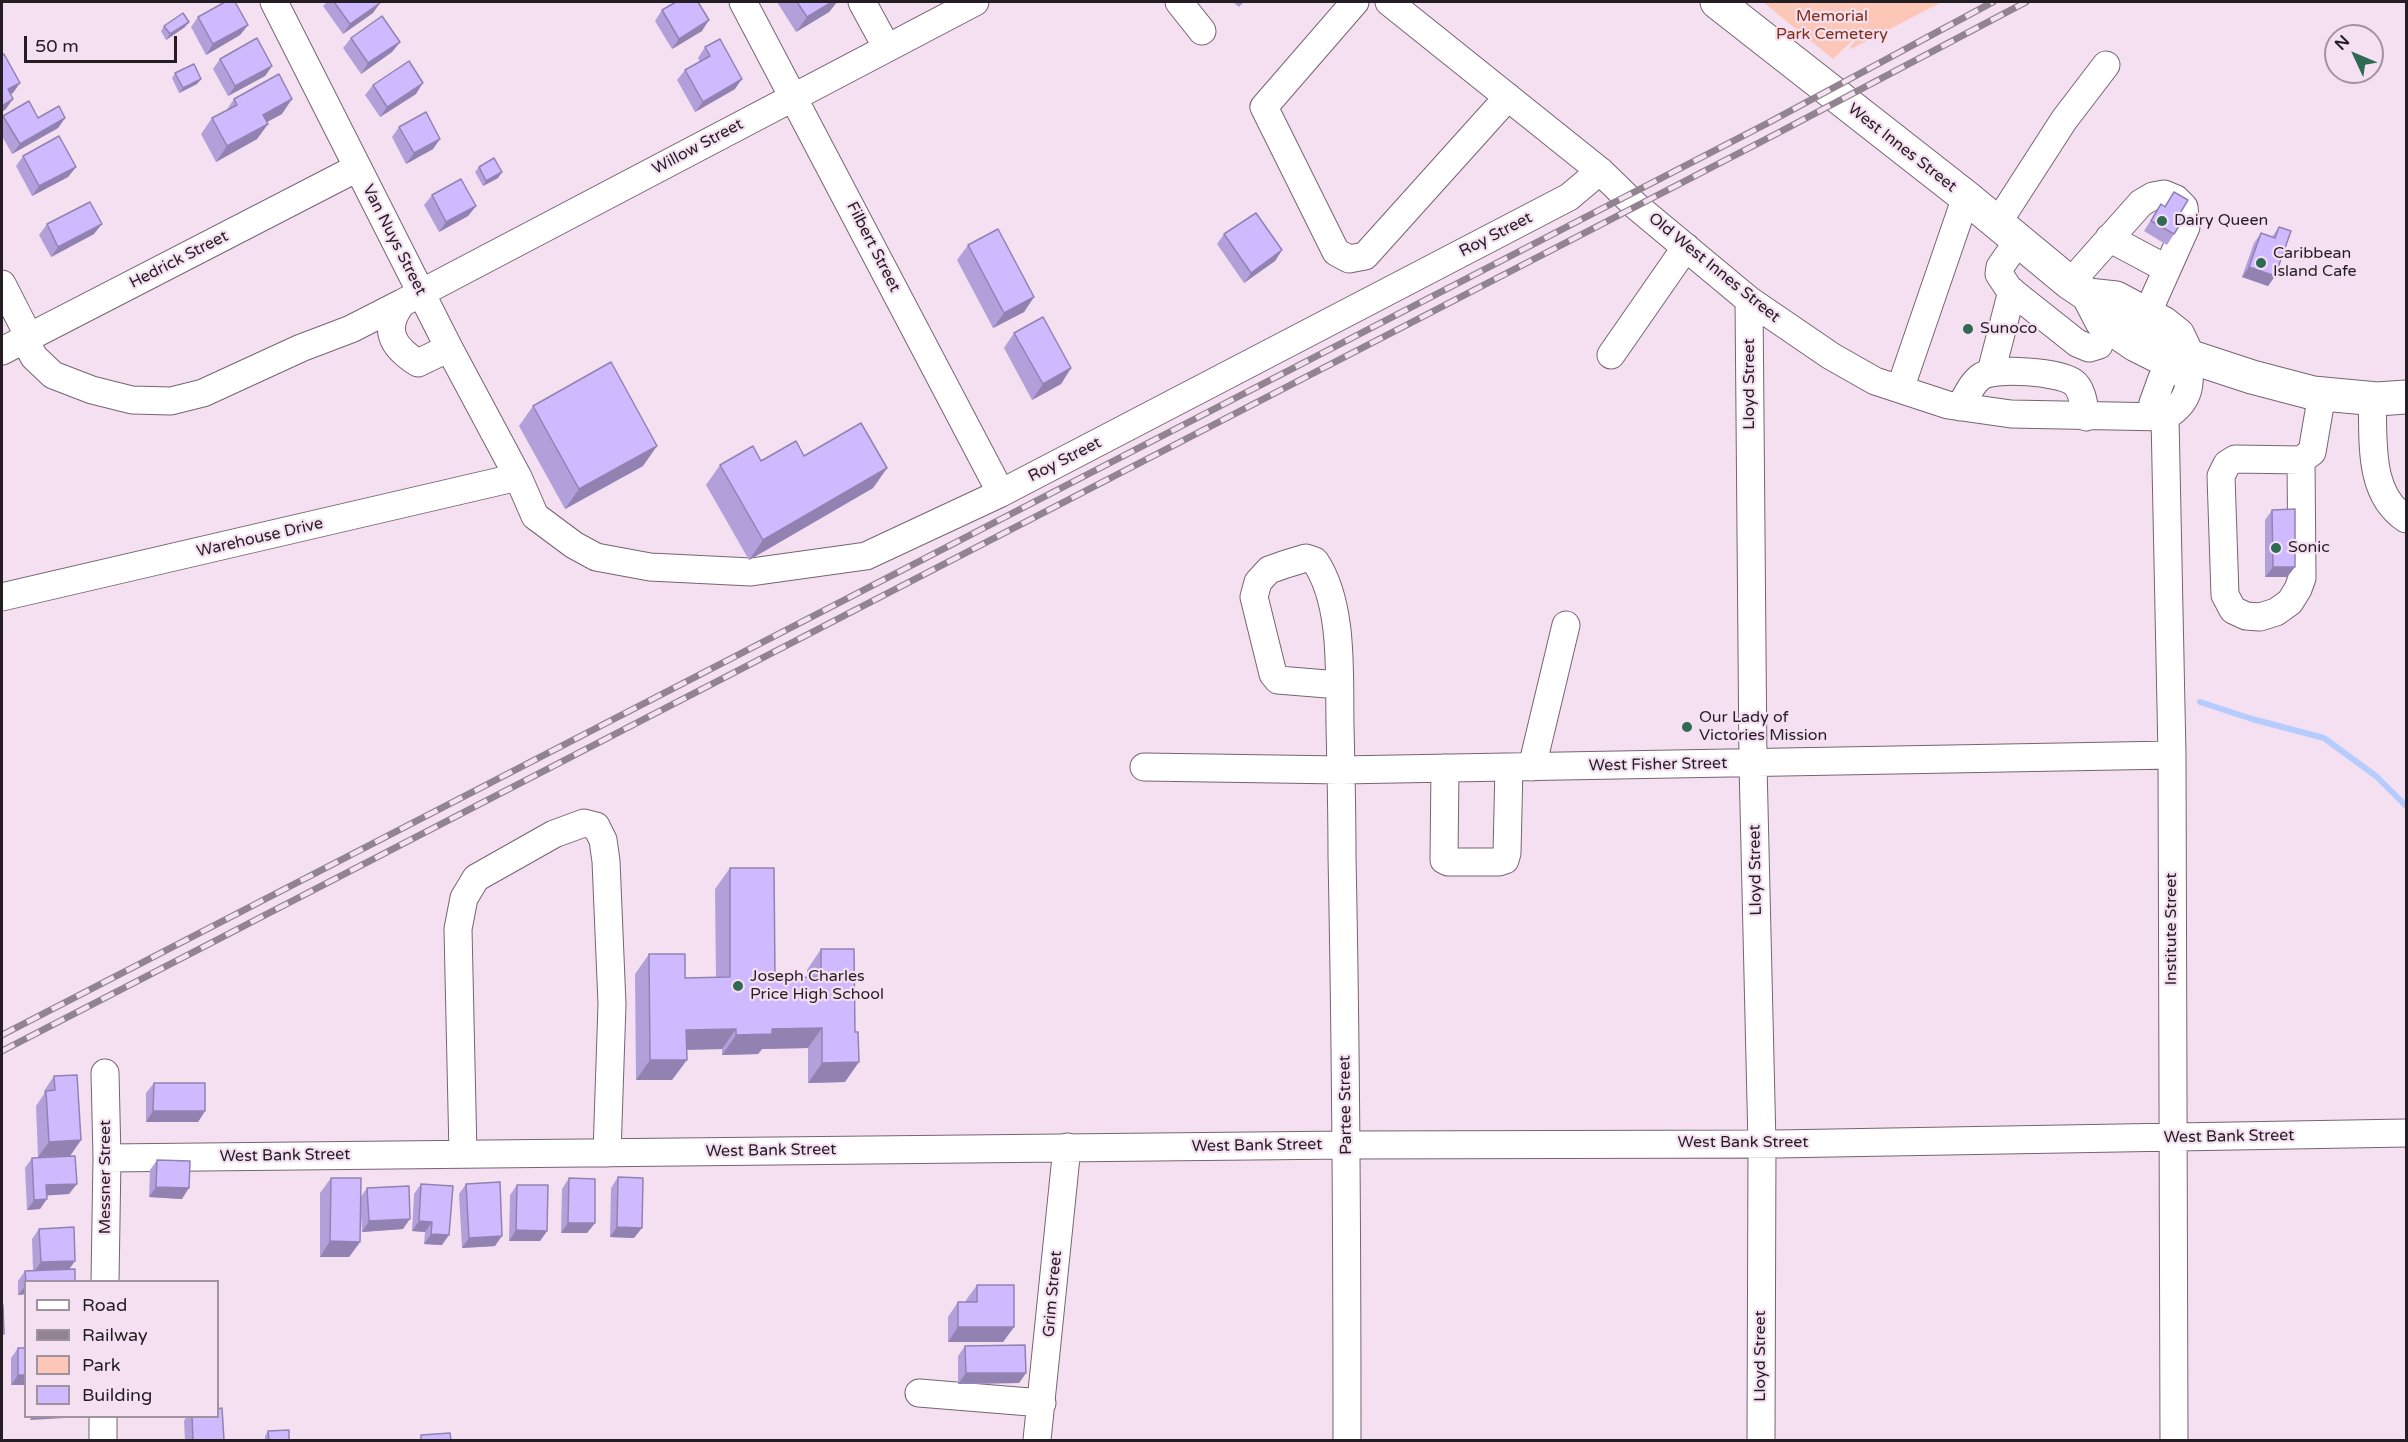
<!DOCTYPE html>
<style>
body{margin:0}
#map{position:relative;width:2408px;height:1442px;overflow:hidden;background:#f4e0f1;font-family:"Varela Round",sans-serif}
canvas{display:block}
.frame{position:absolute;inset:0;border:3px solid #251d24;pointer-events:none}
.legend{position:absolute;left:24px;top:1280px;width:195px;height:138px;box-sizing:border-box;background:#f4e0f1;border:2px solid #a1929f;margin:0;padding:8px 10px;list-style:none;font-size:18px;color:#251d24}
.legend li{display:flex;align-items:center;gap:12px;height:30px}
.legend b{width:30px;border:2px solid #a1929f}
.north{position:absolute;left:2324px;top:24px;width:60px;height:60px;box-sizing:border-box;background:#f4e0f1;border:2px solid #a1929f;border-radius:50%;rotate:314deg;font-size:16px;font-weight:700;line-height:24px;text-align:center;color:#251d24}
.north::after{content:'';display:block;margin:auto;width:21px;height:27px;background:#2e6a54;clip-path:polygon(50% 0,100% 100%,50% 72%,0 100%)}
.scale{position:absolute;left:24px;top:36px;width:153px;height:27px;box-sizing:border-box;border:3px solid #251d24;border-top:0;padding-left:8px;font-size:18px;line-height:21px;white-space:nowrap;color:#251d24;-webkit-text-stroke:4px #f4e0f1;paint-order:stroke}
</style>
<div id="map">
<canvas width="2408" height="1442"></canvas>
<div class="frame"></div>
<ul class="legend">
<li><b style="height:8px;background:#fff"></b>Road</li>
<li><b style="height:8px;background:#91838f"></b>Railway</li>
<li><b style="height:16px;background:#fcc7b6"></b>Park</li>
<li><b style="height:16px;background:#d0baff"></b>Building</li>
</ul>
<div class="north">N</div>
<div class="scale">50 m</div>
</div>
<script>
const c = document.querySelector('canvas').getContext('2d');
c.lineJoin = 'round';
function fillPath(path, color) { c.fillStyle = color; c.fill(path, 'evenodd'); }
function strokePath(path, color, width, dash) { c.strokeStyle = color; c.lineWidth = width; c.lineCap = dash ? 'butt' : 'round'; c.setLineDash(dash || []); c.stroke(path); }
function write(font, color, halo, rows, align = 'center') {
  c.font = font + ' "Varela Round",sans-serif'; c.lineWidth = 4.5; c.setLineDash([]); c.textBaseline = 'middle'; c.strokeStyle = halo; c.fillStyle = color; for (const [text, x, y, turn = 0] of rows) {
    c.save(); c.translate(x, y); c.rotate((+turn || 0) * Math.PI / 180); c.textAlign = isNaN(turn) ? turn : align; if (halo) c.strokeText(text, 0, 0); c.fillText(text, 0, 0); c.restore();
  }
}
const green = new Path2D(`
 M 1763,2 L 1762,2 L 1942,2 L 1849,50 L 1858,35 L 1833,59 Z`);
const stream = new Path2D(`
 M 2200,702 L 2252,719 L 2324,738 L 2376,776 L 2406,806`);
const minor = new Path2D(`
 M 274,2 L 449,348 L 518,477 L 535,516 L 574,545 L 596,557 L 650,567 L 751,572 L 866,556 L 1001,493 L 1569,197 L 1600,171
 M 743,2 L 1001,493
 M 862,2 L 887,48
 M 1179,2 L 1202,31
 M 1355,2 L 1264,107 L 1336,252 L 1349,259 L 1365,256 L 1508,97
 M 1389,2 L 1600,171 L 1636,206 L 1749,300 L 1831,356 L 1875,381 L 1948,405 L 2011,414 L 2165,417
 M 1997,224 L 2064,120 L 2106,65
 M 2109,238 L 2167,269
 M 2018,241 L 2000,267 L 1999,274 L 2009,289 L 2077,343 L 2089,348 L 2099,345
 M 2070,283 L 2141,203 L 2153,196 L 2164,194 L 2176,199 L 2184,207 L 2186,227 L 2147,314
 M 2,284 L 29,337
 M 1749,300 L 1753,764 L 1762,1144 L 1761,1440
 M 25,340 L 34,357 L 53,375 L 92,390 L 132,400 L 171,401 L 203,393 L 301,348 L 351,329 L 402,303
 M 449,348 L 418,363 C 392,347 382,329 402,303 L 975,2
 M 2,351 L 357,168
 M 1611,355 L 1686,247
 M 1991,372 L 2012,291
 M 1900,389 L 1966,197
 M 2372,398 C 2374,440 2367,493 2406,519
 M 1960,407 C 1966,397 1972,382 1982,376 C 1996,367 2059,372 2073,382 C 2083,389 2084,407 2086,417
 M 2165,417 C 2191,401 2191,385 2188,356
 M 2301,460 L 2302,578 L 2298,589 L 2290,602 L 2276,612 L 2260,617 L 2246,616 L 2233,610 L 2225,595 L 2221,476 L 2227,464 L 2235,459 L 2301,460 L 2312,452 L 2322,394
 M 2,597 L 518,477
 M 1339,685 L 1278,680 L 1273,674 L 1254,597 L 1258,582 L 1269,570 L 1286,564 L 1306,558 L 1315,561 C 1344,604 1339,674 1340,725 C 1341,768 1342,812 1342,856 C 1346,1051 1347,1246 1347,1440
 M 1144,767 L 1341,770 L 2172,755
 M 1532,767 L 1566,625
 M 1445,768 L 1444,860 L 1448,862 L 1499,862 L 1505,860 L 1507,853 L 1509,767
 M 105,1073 L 107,1158 L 105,1282
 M 463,1154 L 458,929 L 464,898 L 476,878 L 554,834 L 584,823 L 596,826 L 603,840 L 606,861 L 612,1004 L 607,1153
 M 107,1158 L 1347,1145 L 1776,1144 L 2406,1133
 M 919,1393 L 1042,1403
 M 103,1440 L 103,1416
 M 1037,1440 L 1067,1147
 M 2174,1440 L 2172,755 L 2165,417 L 2153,403 L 2162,378 L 2188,356`);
const major = new Path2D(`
 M 1717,2 L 1966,197 L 2070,283 L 2088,295 L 2116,298 L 2163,323 L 2178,335 L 2188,356
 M 2088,295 L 2102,322 L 2136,345 L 2158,356 L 2188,356 L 2252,377 L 2313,393 L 2377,399 L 2406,397`);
const rail = new Path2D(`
 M 2,1035 L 1766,124 L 1993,2
 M 2,1051 L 1776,134 L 2026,2`);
const wall = new Path2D(`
 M 327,2 L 379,2 L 373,13 L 343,34 L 323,6 Z
 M 777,2 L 837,2 L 829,12 L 796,32 Z
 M 1233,2 L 1244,2 L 1239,7 Z
 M 662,10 L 702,31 L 672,49 L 655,21 Z
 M 198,17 L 248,25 L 240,35 L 206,55 L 191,27 Z
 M 164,26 L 185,27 L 166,40 L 161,31 Z
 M 351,38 L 400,42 L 392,52 L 361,74 L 343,48 Z
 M 705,47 L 735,89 L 695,112 L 677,80 L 685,70 L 700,62 L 698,58 Z
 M 220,59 L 272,66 L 265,76 L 228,96 L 213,69 Z
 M 175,73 L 201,79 L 197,84 L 179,93 L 172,78 Z
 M 373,85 L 416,94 L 380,117 L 365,95 Z
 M 234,99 L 282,114 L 267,122 L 268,124 L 257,139 L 216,162 L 201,134 L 212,118 L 226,111 Z
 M 3,116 L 38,118 L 65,118 L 58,128 L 12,154 L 2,136 L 2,119 Z
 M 399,127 L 440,139 L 433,149 L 406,164 L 392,137 Z
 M 23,156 L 76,167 L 68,177 L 32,196 L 16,166 Z
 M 479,167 L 502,172 L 498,178 L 483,186 L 475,172 Z
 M 2174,192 L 2179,215 L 2174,234 L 2167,245 L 2144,231 L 2161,204 L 2164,207 Z
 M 432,195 L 476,206 L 468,216 L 439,232 L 424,205 Z
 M 47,224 L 94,234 L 51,257 L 39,235 Z
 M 2279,227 L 2275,276 L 2268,286 L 2242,277 L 2254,243 L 2261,233 L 2272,237 Z
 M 1224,234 L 1282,250 L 1275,261 L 1244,283 L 1217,244 Z
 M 968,245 L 1034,297 L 1024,312 L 993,328 L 957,260 Z
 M 1014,333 L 1071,368 L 1061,384 L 1032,400 L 1004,348 Z
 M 533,406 L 643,466 L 565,509 L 519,426 Z
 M 804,456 L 887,468 L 873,488 L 749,560 L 706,485 L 720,465 Z
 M 2272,510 L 2295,567 L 2287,577 L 2265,577 L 2265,520 Z
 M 730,868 L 775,978 L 807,977 L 807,970 L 821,949 L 845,1082 L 808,1083 L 808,1048 L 762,1049 L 758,1054 L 722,1055 L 722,1049 L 686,1050 L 672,1080 L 636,1080 L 635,974 L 649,954 L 685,978 L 716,977 L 715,889 Z
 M 54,1076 L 81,1140 L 70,1156 L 38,1157 L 36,1106 L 44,1094 L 44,1091 Z
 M 154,1083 L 205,1111 L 198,1122 L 146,1122 L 146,1093 Z
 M 32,1158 L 69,1194 L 47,1195 L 40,1209 L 27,1210 L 25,1168 Z
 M 157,1160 L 182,1199 L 149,1197 L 150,1170 Z
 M 618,1177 L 634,1238 L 610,1237 L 611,1188 Z
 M 331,1178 L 360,1198 L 367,1188 L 403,1229 L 362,1232 L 360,1200 L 360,1242 L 349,1257 L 320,1257 L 320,1193 Z
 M 569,1178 L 595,1223 L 587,1233 L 561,1233 L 562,1189 Z
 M 421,1184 L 442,1245 L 424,1244 L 425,1232 L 412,1231 L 414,1194 Z
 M 466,1184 L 495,1246 L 462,1248 L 459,1194 Z
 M 517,1185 L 547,1231 L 540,1241 L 509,1241 L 510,1195 Z
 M 39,1229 L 69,1269 L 26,1281 L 26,1294 L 18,1295 L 18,1281 L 25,1271 L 33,1270 L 32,1239 Z
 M 977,1285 L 1014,1327 L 1003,1342 L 948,1342 L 948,1317 L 958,1302 L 966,1302 L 966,1300 Z
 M 965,1346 L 1026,1373 L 1019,1383 L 958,1384 L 958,1356 Z
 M 18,1348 L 26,1348 L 26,1385 L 11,1385 L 11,1358 Z
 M 187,1416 L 218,1416 L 224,1440 L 185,1440 L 184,1421 Z
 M 268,1431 L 289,1440 L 265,1440 L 265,1436 Z`);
const shadedWall = new Path2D(`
 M 832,2 L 837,2 L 829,12 L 796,32 L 807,17 Z
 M 380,3 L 373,13 L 343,34 L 350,24 Z
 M 709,20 L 702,31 L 672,49 L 679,39 Z
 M 189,22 L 185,27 L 166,40 L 170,34 Z
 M 248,25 L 240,35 L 206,55 L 213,44 Z
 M 400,42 L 392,52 L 361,74 L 368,63 Z
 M 272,66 L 265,76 L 228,96 L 235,86 Z
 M 201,79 L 197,84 L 179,93 L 183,88 Z
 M 742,79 L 735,89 L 695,112 L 703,102 Z
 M 20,83 L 13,93 L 2,99 L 8,89 Z
 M 423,83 L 416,94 L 380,117 L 387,107 Z
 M 13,99 L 6,109 L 2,112 L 2,106 Z
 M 292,99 L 282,114 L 252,130 L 263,115 Z
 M 65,118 L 58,128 L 12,154 L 20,144 Z
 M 268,124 L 257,139 L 216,162 L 227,146 Z
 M 440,139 L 433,149 L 406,164 L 414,153 Z
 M 76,167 L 68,177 L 32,196 L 39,186 Z
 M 502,172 L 498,178 L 483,186 L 486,181 Z
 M 476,206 L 468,216 L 439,232 L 446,222 Z
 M 102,224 L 94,234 L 51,257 L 58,247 Z
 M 1282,250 L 1275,261 L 1244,283 L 1251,273 Z
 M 2249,267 L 2275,276 L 2268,286 L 2242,277 Z
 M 1034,297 L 1024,312 L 993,328 L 1004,313 Z
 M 1071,368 L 1061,384 L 1032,400 L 1043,384 Z
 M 657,446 L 643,466 L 565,509 L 579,489 Z
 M 887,468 L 873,488 L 749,560 L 763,540 Z
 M 2273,567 L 2295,567 L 2287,577 L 2265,577 Z
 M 822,1028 L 808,1048 L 762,1049 L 758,1054 L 722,1055 L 736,1035 L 772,1029 Z
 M 736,1029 L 722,1049 L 672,1050 L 686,1030 Z
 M 650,1060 L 687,1060 L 672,1080 L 636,1080 Z
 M 859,1062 L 845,1082 L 808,1083 L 822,1063 Z
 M 153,1111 L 205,1111 L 198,1122 L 146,1122 Z
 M 81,1140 L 70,1156 L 38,1157 L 49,1142 Z
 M 77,1184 L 69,1194 L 39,1196 L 46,1185 Z
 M 156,1187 L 189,1188 L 182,1199 L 149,1197 Z
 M 47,1199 L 40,1209 L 27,1210 L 34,1200 Z
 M 410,1219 L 403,1229 L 362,1232 L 369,1221 Z
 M 419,1221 L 432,1222 L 425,1232 L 412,1231 Z
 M 568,1223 L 595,1223 L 587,1233 L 561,1233 Z
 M 617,1227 L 642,1228 L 634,1238 L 610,1237 Z
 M 516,1230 L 547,1231 L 540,1241 L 509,1241 Z
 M 431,1234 L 449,1235 L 442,1245 L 424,1244 Z
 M 502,1236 L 495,1246 L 462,1248 L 469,1238 Z
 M 330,1241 L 360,1242 L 349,1257 L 320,1257 Z
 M 75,1261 L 68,1271 L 33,1273 L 41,1262 Z
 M 26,1285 L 26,1294 L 18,1295 Z
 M 958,1327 L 1014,1327 L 1003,1342 L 948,1342 Z
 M 966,1373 L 1026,1373 L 1019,1383 L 958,1384 Z
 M 18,1375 L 26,1375 L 26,1385 L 11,1385 Z
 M 32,1416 L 66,1416 L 65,1418 L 30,1420 Z`);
const building = new Path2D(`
 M 225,2 L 235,2 L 248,25 L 213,44 L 198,17 Z
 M 334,2 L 379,2 L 380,3 L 350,24 Z
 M 676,2 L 698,2 L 709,20 L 679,39 L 662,10 Z
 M 797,2 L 832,2 L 807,17 Z
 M 183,13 L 189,22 L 170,34 L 164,26 Z
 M 382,16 L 400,42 L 368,63 L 351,38 Z
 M 257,38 L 272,66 L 235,86 L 220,59 Z
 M 720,39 L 742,79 L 703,102 L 685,70 L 710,56 L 705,47 Z
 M 4,54 L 20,83 L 8,89 L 13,99 L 2,106 L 2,56 Z
 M 409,61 L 423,83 L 387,107 L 373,85 Z
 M 194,64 L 201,79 L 183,88 L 175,73 Z
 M 279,74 L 292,99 L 263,115 L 268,124 L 227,146 L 212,118 L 237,105 L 234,99 Z
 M 29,101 L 38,118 L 59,106 L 65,118 L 20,144 L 3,116 Z
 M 426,112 L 440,139 L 414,153 L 399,127 Z
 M 59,136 L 76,167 L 39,186 L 23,156 Z
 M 494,158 L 502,172 L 486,181 L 479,167 Z
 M 461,179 L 476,206 L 446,222 L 432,195 Z
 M 2174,192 L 2188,200 L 2179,215 L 2184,218 L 2174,234 L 2151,221 L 2161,204 L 2165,207 Z
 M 90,202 L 102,224 L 58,247 L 47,224 Z
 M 1256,213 L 1282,250 L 1251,273 L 1224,234 Z
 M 2279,227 L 2291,231 L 2275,276 L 2249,267 L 2261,233 L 2275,238 Z
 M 998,229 L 1034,297 L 1004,313 L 968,245 Z
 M 1043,317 L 1071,368 L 1043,384 L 1014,333 Z
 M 611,362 L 657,446 L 579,489 L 533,406 Z
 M 861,423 L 887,468 L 763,540 L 720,465 L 753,446 L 761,461 L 796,441 L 804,456 Z
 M 2295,509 L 2295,567 L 2273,567 L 2272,510 Z
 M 730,868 L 774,868 L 775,978 L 821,977 L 821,949 L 854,949 L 855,1032 L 858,1032 L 859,1062 L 822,1063 L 822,1028 L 772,1029 L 772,1034 L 736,1035 L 736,1029 L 686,1030 L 687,1060 L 650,1060 L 649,954 L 685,954 L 685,978 L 730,977 Z
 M 77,1075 L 81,1140 L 49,1142 L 46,1091 L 55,1090 L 54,1076 Z
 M 154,1083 L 205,1083 L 205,1111 L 153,1111 Z
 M 75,1156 L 77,1184 L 46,1185 L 47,1199 L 34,1200 L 32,1158 Z
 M 157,1160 L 190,1161 L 189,1188 L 156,1187 Z
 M 618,1177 L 643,1178 L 642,1228 L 617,1227 Z
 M 331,1178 L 361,1178 L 360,1242 L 330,1241 Z
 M 569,1178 L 595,1179 L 595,1223 L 568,1223 Z
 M 500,1182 L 502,1236 L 469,1238 L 466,1184 Z
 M 421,1184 L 453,1186 L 449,1235 L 431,1234 L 432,1222 L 419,1221 Z
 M 517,1185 L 548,1185 L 547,1231 L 516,1230 Z
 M 409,1186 L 410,1219 L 369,1221 L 367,1188 Z
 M 74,1227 L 75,1261 L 41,1262 L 39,1229 Z
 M 75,1269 L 75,1281 L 26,1282 L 25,1271 Z
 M 977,1285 L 1014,1285 L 1014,1327 L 958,1327 L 958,1302 L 977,1302 Z
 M 2,1305 L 3,1305 L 4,1334 L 2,1334 Z
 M 1025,1345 L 1026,1373 L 966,1373 L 965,1346 Z
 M 18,1348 L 26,1348 L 26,1375 L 18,1375 Z
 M 222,1408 L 224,1440 L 193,1440 L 192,1416 L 218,1416 L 218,1409 Z
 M 289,1430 L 289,1440 L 269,1440 L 268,1431 Z
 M 450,1433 L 451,1440 L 421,1440 L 421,1435 Z`);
const markers = [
 [2162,221,6,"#2e6a54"],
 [2261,263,6,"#2e6a54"],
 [1968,329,6,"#2e6a54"],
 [2276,548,6,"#2e6a54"],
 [1687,727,6,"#2e6a54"],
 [738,986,6,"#2e6a54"]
];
const parkNames = [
 ["Memorial",1832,17],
 ["Park Cemetery",1832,35]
];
const streetNames = [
 ["Willow Street",698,147,-28],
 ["West Innes Street",1902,148,38],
 ["Roy Street",1496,235,-27],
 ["Van Nuys Street",394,240,63],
 ["Filbert Street",873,247,63],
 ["Hedrick Street",179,260,-27],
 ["Old West Innes Street",1714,268,39],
 ["Lloyd Street",1750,384,-90],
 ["Roy Street",1065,460,-27],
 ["Warehouse Drive",260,538,-13],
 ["West Fisher Street",1658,765,-1],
 ["Lloyd Street",1756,870,-91],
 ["Institute Street",2172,929,-90],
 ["Partee Street",1346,1105,-91],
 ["West Bank Street",2229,1137,-1],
 ["West Bank Street",1743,1143],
 ["West Bank Street",1257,1146,-1],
 ["West Bank Street",771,1151,-1],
 ["West Bank Street",285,1156,-1],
 ["Messner Street",106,1177,-90],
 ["Grim Street",1053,1294,-85],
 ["Lloyd Street",1761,1356,-90]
];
const poiNames = [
 ["Dairy Queen",2174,221],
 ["Caribbean",2273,254],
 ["Island Cafe",2273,272],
 ["Sunoco",1980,329],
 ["Sonic",2288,548],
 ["Our Lady of",1699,718],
 ["Victories Mission",1699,736],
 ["Joseph Charles",750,977],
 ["Price High School",750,995]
];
fillPath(green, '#fcc7b6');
strokePath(stream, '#b6ccfd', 6);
strokePath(minor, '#766473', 29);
strokePath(major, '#766473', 35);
strokePath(minor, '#fff', 27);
strokePath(major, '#fff', 33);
strokePath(rail, '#91838f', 7);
strokePath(rail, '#f4e0f1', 4.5, [14]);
fillPath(wall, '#b3a0db');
fillPath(shadedWall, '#9282b2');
fillPath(building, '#d0baff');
strokePath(building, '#9282b2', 1.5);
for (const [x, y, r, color] of markers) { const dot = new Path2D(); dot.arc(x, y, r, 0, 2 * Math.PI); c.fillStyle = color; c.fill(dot); strokePath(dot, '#f4e0f1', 2); }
write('16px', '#822f15', '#f4e0f1', parkNames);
write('16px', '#251d24', '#f4e0f1', streetNames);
write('16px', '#251d24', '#f4e0f1', poiNames, 'left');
</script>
